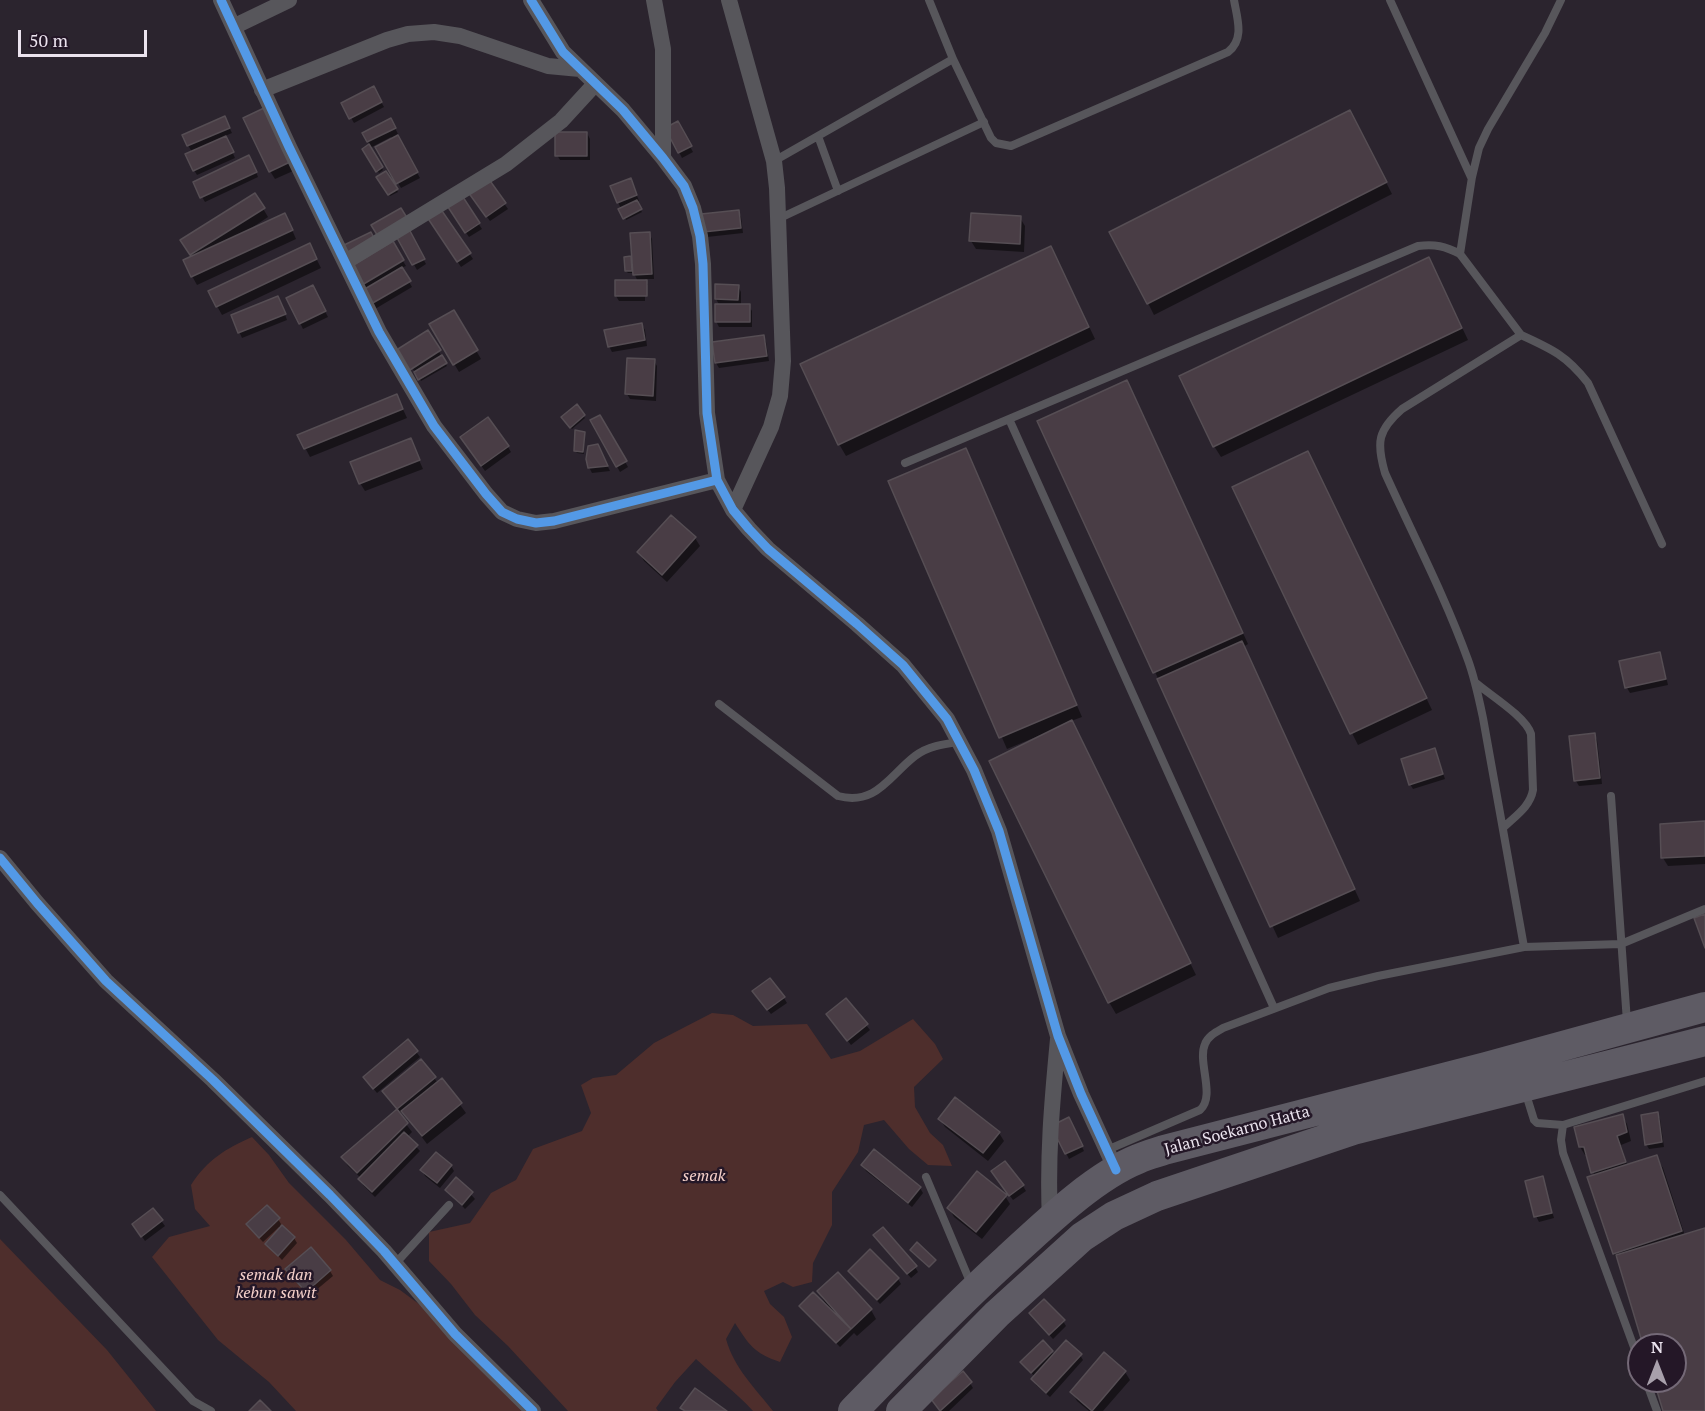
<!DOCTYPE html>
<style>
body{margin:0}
#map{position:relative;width:1705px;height:1411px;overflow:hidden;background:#2b242e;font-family:"PT Serif",serif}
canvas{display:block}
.north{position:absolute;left:1627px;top:1333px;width:60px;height:60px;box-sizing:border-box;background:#241727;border:2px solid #746977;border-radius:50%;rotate:0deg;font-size:16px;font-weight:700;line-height:24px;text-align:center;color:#ebe3ee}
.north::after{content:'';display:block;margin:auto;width:21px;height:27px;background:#a8a0ab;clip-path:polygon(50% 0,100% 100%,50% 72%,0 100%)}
.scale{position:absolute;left:18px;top:30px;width:129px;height:27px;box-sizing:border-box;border:3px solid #ebe3ee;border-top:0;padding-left:8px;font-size:18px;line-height:21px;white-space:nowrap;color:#ebe3ee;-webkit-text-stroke:4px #241727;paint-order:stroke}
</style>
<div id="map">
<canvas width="1705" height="1411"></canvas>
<div class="north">N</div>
<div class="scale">50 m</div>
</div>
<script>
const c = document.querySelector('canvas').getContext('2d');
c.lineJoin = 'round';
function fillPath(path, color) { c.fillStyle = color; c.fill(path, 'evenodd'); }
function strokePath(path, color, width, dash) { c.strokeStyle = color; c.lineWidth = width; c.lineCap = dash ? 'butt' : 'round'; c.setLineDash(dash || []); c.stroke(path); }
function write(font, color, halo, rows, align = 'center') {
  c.font = font + ' "PT Serif",serif'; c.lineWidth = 5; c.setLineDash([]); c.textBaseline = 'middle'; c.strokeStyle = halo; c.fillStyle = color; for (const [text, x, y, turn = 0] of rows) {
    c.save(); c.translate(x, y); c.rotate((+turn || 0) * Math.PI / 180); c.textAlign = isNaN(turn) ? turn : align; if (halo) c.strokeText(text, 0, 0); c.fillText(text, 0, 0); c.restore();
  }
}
const green = new Path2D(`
 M 712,1013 L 733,1015 L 753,1026 L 807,1024 L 831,1059 L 860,1051 L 913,1019 L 935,1044 L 943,1059 L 914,1087 L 915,1107 L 930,1133 L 943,1145 L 952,1166 L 928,1165 L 909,1149 L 884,1120 L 864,1125 L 858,1152 L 832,1192 L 832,1225 L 813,1263 L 812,1282 L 793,1287 L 783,1282 L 764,1291 L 770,1304 L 784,1317 L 792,1337 L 780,1362 C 754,1353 749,1345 735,1323 L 726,1339 C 734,1368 755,1388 773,1411 L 753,1411 C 736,1392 715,1377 696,1359 L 675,1382 L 656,1408 L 658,1411 L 568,1411 L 508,1346 L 475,1315 L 451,1284 L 429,1261 L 429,1232 L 470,1223 L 491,1193 L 516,1180 L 533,1149 L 582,1131 L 591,1113 L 581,1085 L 593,1078 L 616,1075 L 654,1043 Z
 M 252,1137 L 269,1155 L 289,1183 L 346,1240 L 380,1280 L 400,1290 L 431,1313 L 535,1411 L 296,1411 L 269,1382 L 218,1340 L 152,1257 L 169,1237 L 210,1226 L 195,1209 L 191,1185 C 207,1160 225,1149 252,1137 Z
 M 0,1239 L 107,1350 L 156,1411 L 0,1411 Z`);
const shadow = new Path2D(`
 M 373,88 L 384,107 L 354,123 L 343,104 Z
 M 264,110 L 293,171 L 275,179 L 270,171 Z
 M 391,120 L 398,134 L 396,135 L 420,178 L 401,188 L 377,148 L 392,140 L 391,137 L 370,148 L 383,170 L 379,173 L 364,149 L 370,145 L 364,134 Z
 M 227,123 L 232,133 L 225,136 L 235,158 L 197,175 L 194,170 L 192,152 L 188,145 Z
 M 677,123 L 693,152 L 682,158 L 667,128 Z
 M 1356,123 L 1392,194 L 1154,315 L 1148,303 Z
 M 587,133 L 590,139 L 590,160 L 560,160 L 557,155 Z
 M 252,162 L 258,177 L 205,202 L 202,197 Z
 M 386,173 L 398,192 L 390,196 L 378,178 Z
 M 488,180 L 508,209 L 490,221 L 473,198 Z
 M 633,185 L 639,201 L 636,202 L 642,212 L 626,220 L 618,202 Z
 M 255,195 L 268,217 L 253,227 L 254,229 L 289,223 L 296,239 L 197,285 L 192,276 L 193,257 L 183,240 Z
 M 460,196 L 482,229 L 469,237 L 451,210 Z
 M 440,210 L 473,259 L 461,267 L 432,222 Z
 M 738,211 L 741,217 L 743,233 L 707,237 L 702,215 Z
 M 1020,218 L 1025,226 L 1024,252 L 976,249 L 971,241 Z
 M 407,229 L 426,264 L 417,270 L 397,234 Z
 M 649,233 L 652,239 L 654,279 L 645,279 L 648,285 L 645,285 L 645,301 L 619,301 L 616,296 L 638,282 L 634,273 L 628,273 L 626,271 L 625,258 L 630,258 L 633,263 Z
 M 392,243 L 406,266 L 401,268 L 412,287 L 375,309 L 352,267 Z
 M 314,254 L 321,268 L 222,315 L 217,306 Z
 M 1057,259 L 1095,339 L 846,456 L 839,444 Z
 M 1435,271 L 1468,340 L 1221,457 L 1214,446 Z
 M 738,286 L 741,292 L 741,306 L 749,306 L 752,311 L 752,327 L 719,327 L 716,321 L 720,306 L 716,299 Z
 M 315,292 L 328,317 L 303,329 L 288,298 Z
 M 281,303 L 287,320 L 242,338 L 232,316 Z
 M 454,312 L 481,359 L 459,372 L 431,325 Z
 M 642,325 L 645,330 L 647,346 L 612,352 L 609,346 Z
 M 428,332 L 447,366 L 421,381 L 400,350 Z
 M 763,337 L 766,342 L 769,361 L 719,368 L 716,363 L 714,343 Z
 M 654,361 L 657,366 L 656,401 L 630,399 L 627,394 Z
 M 1133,393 L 1248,644 L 1243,647 L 1360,901 L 1278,938 L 1039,421 Z
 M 401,405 L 407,418 L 310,457 L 299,436 Z
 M 576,406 L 585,418 L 572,429 L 563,417 Z
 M 600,417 L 628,467 L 620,472 L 592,421 Z
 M 584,433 L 584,454 L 577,453 L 576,451 Z
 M 410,440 L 423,469 L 365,491 L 360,483 Z
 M 465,443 L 508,447 L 511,452 L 485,471 Z
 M 965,450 L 1082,717 L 1071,721 L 1196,975 L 1116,1014 L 1109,1002 L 1044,736 L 1043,734 L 1007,749 L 890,482 Z
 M 600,451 L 610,471 L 592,473 L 589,467 Z
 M 1314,465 L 1432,710 L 1358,745 L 1352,733 Z
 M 695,538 L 700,546 L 667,582 L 644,561 L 639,552 Z
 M 1659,653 L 1662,659 L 1668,685 L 1630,693 L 1627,688 Z
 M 1594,734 L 1597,740 L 1602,784 L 1579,786 L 1576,781 L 1570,737 Z
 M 1437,755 L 1445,779 L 1413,789 L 1410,784 Z
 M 1705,823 L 1705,864 L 1668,866 L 1663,858 L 1661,825 Z
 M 757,997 L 784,998 L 787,1003 L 771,1014 Z
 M 846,1000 L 870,1030 L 851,1045 L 831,1019 Z
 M 408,1041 L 420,1057 L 377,1093 L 368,1082 Z
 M 421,1061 L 438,1083 L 442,1080 L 466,1113 L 427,1144 L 403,1112 L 399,1115 L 412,1132 L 407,1137 L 420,1151 L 375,1197 L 363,1185 L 361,1178 L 348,1166 L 343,1158 L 398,1110 L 387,1096 Z
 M 1657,1114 L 1660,1119 L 1664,1147 L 1649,1149 L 1646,1144 Z
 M 1622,1116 L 1627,1124 L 1631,1141 L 1621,1145 L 1628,1166 L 1656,1157 L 1663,1168 L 1685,1236 L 1705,1230 L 1705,1411 L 1665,1411 L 1656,1381 L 1675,1381 L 1675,1345 L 1645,1345 L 1619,1262 L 1614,1254 L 1589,1178 L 1595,1177 L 1588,1155 L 1585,1155 L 1580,1147 Z
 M 940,1119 L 999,1133 L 1004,1141 L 988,1161 L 945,1127 Z
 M 1071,1125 L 1084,1151 L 1069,1159 L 1053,1127 Z
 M 451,1166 L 454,1171 L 440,1188 L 425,1176 L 422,1170 Z
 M 863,1166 L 920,1188 L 923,1193 L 912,1207 L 866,1171 Z
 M 996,1177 L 1023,1186 L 1026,1191 L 1013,1200 Z
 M 1542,1178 L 1554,1218 L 1539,1222 L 1536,1216 Z
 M 457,1179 L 475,1199 L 465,1209 L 447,1190 Z
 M 1005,1196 L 1010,1204 L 982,1239 L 954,1217 L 949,1208 Z
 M 153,1210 L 165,1226 L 145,1241 L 137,1229 Z
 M 278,1219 L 281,1224 L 280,1226 L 294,1238 L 297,1243 L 282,1260 L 267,1244 L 280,1229 L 279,1227 L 263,1242 L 251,1229 Z
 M 878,1240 L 915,1267 L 918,1272 L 911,1278 Z
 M 330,1271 L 333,1276 L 309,1296 L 290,1275 Z
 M 837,1274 L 871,1310 L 876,1319 L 857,1336 L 854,1333 L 840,1347 L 801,1307 L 827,1306 L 818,1291 Z
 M 853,1276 L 898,1279 L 901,1284 L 880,1304 Z
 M 1031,1314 L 1063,1321 L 1066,1326 L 1053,1339 Z
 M 1052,1352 L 1054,1356 L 1080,1355 L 1083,1360 L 1050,1397 L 1036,1385 L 1033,1379 L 1035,1377 L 1022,1362 Z
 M 1125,1372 L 1130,1380 L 1103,1411 L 1089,1411 L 1077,1401 L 1072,1392 Z
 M 970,1383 L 973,1388 L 949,1411 L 941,1411 L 936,1405 Z`);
const building = new Path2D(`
 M 374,86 L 382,102 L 349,119 L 341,103 Z
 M 264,108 L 290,162 L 269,172 L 243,118 Z
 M 1350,110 L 1387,182 L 1147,304 L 1109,232 Z
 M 225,116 L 230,128 L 187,146 L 182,135 Z
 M 391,118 L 396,128 L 367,142 L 362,133 Z
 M 678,121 L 692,146 L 678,153 L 665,128 Z
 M 555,132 L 587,132 L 587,156 L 555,156 Z
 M 398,135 L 418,172 L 396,184 L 375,147 Z
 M 226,136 L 234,152 L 193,171 L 185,154 Z
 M 369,144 L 383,167 L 376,172 L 362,149 Z
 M 249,155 L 257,172 L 200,198 L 193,182 Z
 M 386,171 L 398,189 L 388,195 L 376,177 Z
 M 488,178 L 506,203 L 486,217 L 468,192 Z
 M 631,178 L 637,195 L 617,203 L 610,186 Z
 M 255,193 L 265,208 L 190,255 L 180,240 Z
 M 461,194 L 480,223 L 465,233 L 446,204 Z
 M 637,200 L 642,209 L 623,219 L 618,209 Z
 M 401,208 L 409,221 L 379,238 L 371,225 Z
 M 440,208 L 471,253 L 457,262 L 427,217 Z
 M 739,210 L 741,228 L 703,232 L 701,214 Z
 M 285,213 L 293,230 L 191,277 L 183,260 Z
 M 971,213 L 1021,216 L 1020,244 L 969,241 Z
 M 409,229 L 425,259 L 412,265 L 396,236 Z
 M 371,232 L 375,240 L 345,255 L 340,247 Z
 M 650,232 L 652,274 L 633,275 L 630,233 Z
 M 393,241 L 404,260 L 362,285 L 350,267 Z
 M 310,243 L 317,259 L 216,307 L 208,291 Z
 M 1051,246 L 1089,327 L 838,445 L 800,364 Z
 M 631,256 L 632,271 L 625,271 L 624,257 Z
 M 1429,257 L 1462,328 L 1213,447 L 1179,376 Z
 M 402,267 L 411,281 L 371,304 L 363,290 Z
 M 615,280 L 647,280 L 647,296 L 615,296 Z
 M 715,284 L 739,285 L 738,300 L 715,299 Z
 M 313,285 L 326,311 L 299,324 L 286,298 Z
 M 278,296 L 286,314 L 238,333 L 231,315 Z
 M 715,304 L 750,304 L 750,322 L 715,322 Z
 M 454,310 L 478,350 L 453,365 L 429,324 Z
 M 642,323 L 645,340 L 608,347 L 604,330 Z
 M 428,330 L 441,350 L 410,370 L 398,349 Z
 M 764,335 L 767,356 L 715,363 L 712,342 Z
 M 442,355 L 447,363 L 418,380 L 414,372 Z
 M 627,358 L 655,359 L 653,396 L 625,394 Z
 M 1127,380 L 1243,633 L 1153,673 L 1037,421 Z
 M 397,394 L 403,409 L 304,449 L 297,435 Z
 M 577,404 L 585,415 L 570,428 L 561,417 Z
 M 600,415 L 627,461 L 616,467 L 590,420 Z
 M 488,417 L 509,446 L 481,466 L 460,437 Z
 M 575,430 L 585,432 L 583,452 L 574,451 Z
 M 411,438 L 420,460 L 359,484 L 350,462 Z
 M 598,444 L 608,466 L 588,468 L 586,459 L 588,446 Z
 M 966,448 L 1077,705 L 999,738 L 888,481 Z
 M 1308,451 L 1427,698 L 1350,734 L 1232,487 Z
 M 671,515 L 696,537 L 662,575 L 637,552 Z
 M 1242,641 L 1355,889 L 1270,927 L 1157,679 Z
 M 1660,652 L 1666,679 L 1625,688 L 1619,661 Z
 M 1072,720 L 1191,963 L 1108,1003 L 989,761 Z
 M 1595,733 L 1600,778 L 1574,781 L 1569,736 Z
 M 1435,748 L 1443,774 L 1409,785 L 1401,759 Z
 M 1705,821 L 1705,856 L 1661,858 L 1660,824 Z
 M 1705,914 L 1705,948 L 1694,918 Z
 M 770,978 L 785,997 L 767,1010 L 752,991 Z
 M 846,998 L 868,1024 L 847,1041 L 826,1014 Z
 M 408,1039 L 418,1051 L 373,1089 L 363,1077 Z
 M 421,1059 L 436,1077 L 397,1109 L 382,1091 Z
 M 442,1078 L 462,1103 L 422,1136 L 401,1111 Z
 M 955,1097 L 1000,1132 L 983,1153 L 938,1119 Z
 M 397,1109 L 408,1123 L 357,1173 L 341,1157 Z
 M 1658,1112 L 1662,1142 L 1645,1145 L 1641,1115 Z
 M 1623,1114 L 1627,1132 L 1617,1136 L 1626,1162 L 1591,1173 L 1584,1147 L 1579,1147 L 1574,1127 Z
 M 1069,1117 L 1083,1146 L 1065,1154 L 1051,1126 Z
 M 404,1132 L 418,1145 L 372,1192 L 358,1179 Z
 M 874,1149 L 921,1187 L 908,1203 L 861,1165 Z
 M 436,1152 L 452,1165 L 437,1183 L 420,1170 Z
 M 1657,1155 L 1682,1231 L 1613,1254 L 1587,1177 Z
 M 1005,1161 L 1024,1185 L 1009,1196 L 991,1171 Z
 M 977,1171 L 1007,1195 L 976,1232 L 947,1208 Z
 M 1543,1176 L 1552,1213 L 1534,1217 L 1525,1181 Z
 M 456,1177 L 473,1192 L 462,1205 L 445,1190 Z
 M 267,1205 L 280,1218 L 259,1238 L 246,1224 Z
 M 153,1208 L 163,1220 L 141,1237 L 132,1224 Z
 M 282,1225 L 295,1237 L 278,1256 L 265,1244 Z
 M 883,1227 L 917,1266 L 907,1274 L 873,1235 Z
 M 1705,1228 L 1705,1411 L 1663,1411 L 1654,1381 L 1675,1381 L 1675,1345 L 1643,1345 L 1616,1255 Z
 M 917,1242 L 936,1260 L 929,1267 L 910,1250 Z
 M 311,1247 L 331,1270 L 306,1292 L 285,1269 Z
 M 870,1249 L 899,1278 L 877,1300 L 848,1271 Z
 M 838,1272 L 872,1309 L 851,1329 L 817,1291 Z
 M 813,1292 L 851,1329 L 836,1343 L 799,1306 Z
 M 1044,1299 L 1065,1320 L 1049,1335 L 1029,1313 Z
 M 1043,1340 L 1053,1351 L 1031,1373 L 1020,1362 Z
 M 1066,1340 L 1082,1354 L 1046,1393 L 1031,1379 Z
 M 1104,1352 L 1126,1371 L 1092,1411 L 1070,1392 Z
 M 963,1371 L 972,1382 L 940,1411 L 931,1399 Z
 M 695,1388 L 727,1411 L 685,1411 L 680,1408 Z
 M 260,1400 L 271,1411 L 249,1411 Z`);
const lane = new Path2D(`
 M 1390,0 L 1471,177
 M 953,59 L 991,138 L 996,143 L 1011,146 L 1228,52 C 1245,39 1237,18 1234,0
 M 818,136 L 838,191
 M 774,161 L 953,59 L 929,0
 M 778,219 L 984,122
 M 1460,254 L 1472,177 L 1479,148 L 1488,129 L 1545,33 L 1561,0
 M 1009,419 L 1274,1008
 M 905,463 L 1418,246 C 1435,244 1445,246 1460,254 L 1521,335
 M 1476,683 C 1490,695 1526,717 1531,734 L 1533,790 C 1530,807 1515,816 1503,828
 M 719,704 L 838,796 C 876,806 889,776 915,756 C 928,746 944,744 959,742
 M 1611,796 L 1627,1022
 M 1524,947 L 1483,718 C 1479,699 1475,679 1468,660 C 1445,596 1413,535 1385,473 C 1376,442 1378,430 1402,409 L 1521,335 C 1552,349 1567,356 1588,383 L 1662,544
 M 1525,1091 L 1534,1120 L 1537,1123 L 1563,1125 L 1705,1081
 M 1563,1125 L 1561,1140 L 1563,1153 L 1639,1361
 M 1107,1150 L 1200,1110 C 1216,1096 1197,1062 1205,1044 C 1208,1036 1216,1032 1223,1028 L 1329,988 L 1378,976 L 1524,947 L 1621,944 L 1705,909
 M 926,1177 L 971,1284
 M 0,1195 L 193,1401 L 211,1411
 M 395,1264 L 449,1205
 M 1646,1381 L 1657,1411`);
const street = new Path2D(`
 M 221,0 L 289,147 L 379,332 L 434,426 L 486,494 L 502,512 L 517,519 L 536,523 L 554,521 L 717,480 L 733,510 L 749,529 L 768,549 L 857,624 L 903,665 L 947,719 L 974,770 L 999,831 L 1058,1036 L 1081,1094 L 1116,1170
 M 531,0 L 563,52 L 623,110 L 663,158 L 684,186 L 693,208 L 700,236 L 703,264 L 707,413 L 717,480
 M 654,0 L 663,49 L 663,158
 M 729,0 L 774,161 L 777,188 L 783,361 L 780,396 L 771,427 L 733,510
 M 235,26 L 289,0
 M 262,90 L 387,40 L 408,34 L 434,32 L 460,36 L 548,66 L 580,69
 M 345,262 L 506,164 L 561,121 L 595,84
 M 0,858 L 37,903 L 106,981 L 213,1080 L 330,1195 L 384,1251 L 455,1334 L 533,1411
 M 1050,1221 C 1047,1157 1052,1102 1058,1039`);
const highway = new Path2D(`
 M 853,1411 C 904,1359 953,1308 1007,1259 C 1043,1226 1093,1177 1138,1159 C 1146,1155 1155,1153 1164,1150 L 1486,1067 L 1705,1007
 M 901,1411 L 997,1314 L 1082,1237 L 1114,1216 L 1157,1196 L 1353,1130 L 1705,1041`);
const cycleway = new Path2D(`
 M 221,0 L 289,147 L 379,332 L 434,426 L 486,494 L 502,512 L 517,519 L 536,523 L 554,521 L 717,480 L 733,510 L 749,529 L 768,549 L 857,624 L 903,665 L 947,719 L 974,770 L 999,831 L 1058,1036 L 1081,1094 L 1116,1170
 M 531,0 L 563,52 L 623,110 L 663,158 L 684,186 L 693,208 L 700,236 L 703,264 L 707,413 L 717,480
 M 0,858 L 37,903 L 106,981 L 213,1080 L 330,1195 L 384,1251 L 455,1334 L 533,1411`);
const streetNames = [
 ["Jalan Soekarno Hatta",1237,1131,-15]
];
const parkNames = [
 ["semak",704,1176],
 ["semak dan",276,1275],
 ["kebun sawit",276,1293]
];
fillPath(green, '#4e2e2c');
fillPath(shadow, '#0007');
fillPath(building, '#493d45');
strokePath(building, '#564e54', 1.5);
strokePath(lane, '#57565b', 8);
strokePath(street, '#57565b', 16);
strokePath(highway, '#5e5b64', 30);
strokePath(cycleway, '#5399e6', 9);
write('16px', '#ebe3ee', '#241727', streetNames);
write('italic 16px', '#f6d1cb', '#241727', parkNames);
</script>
